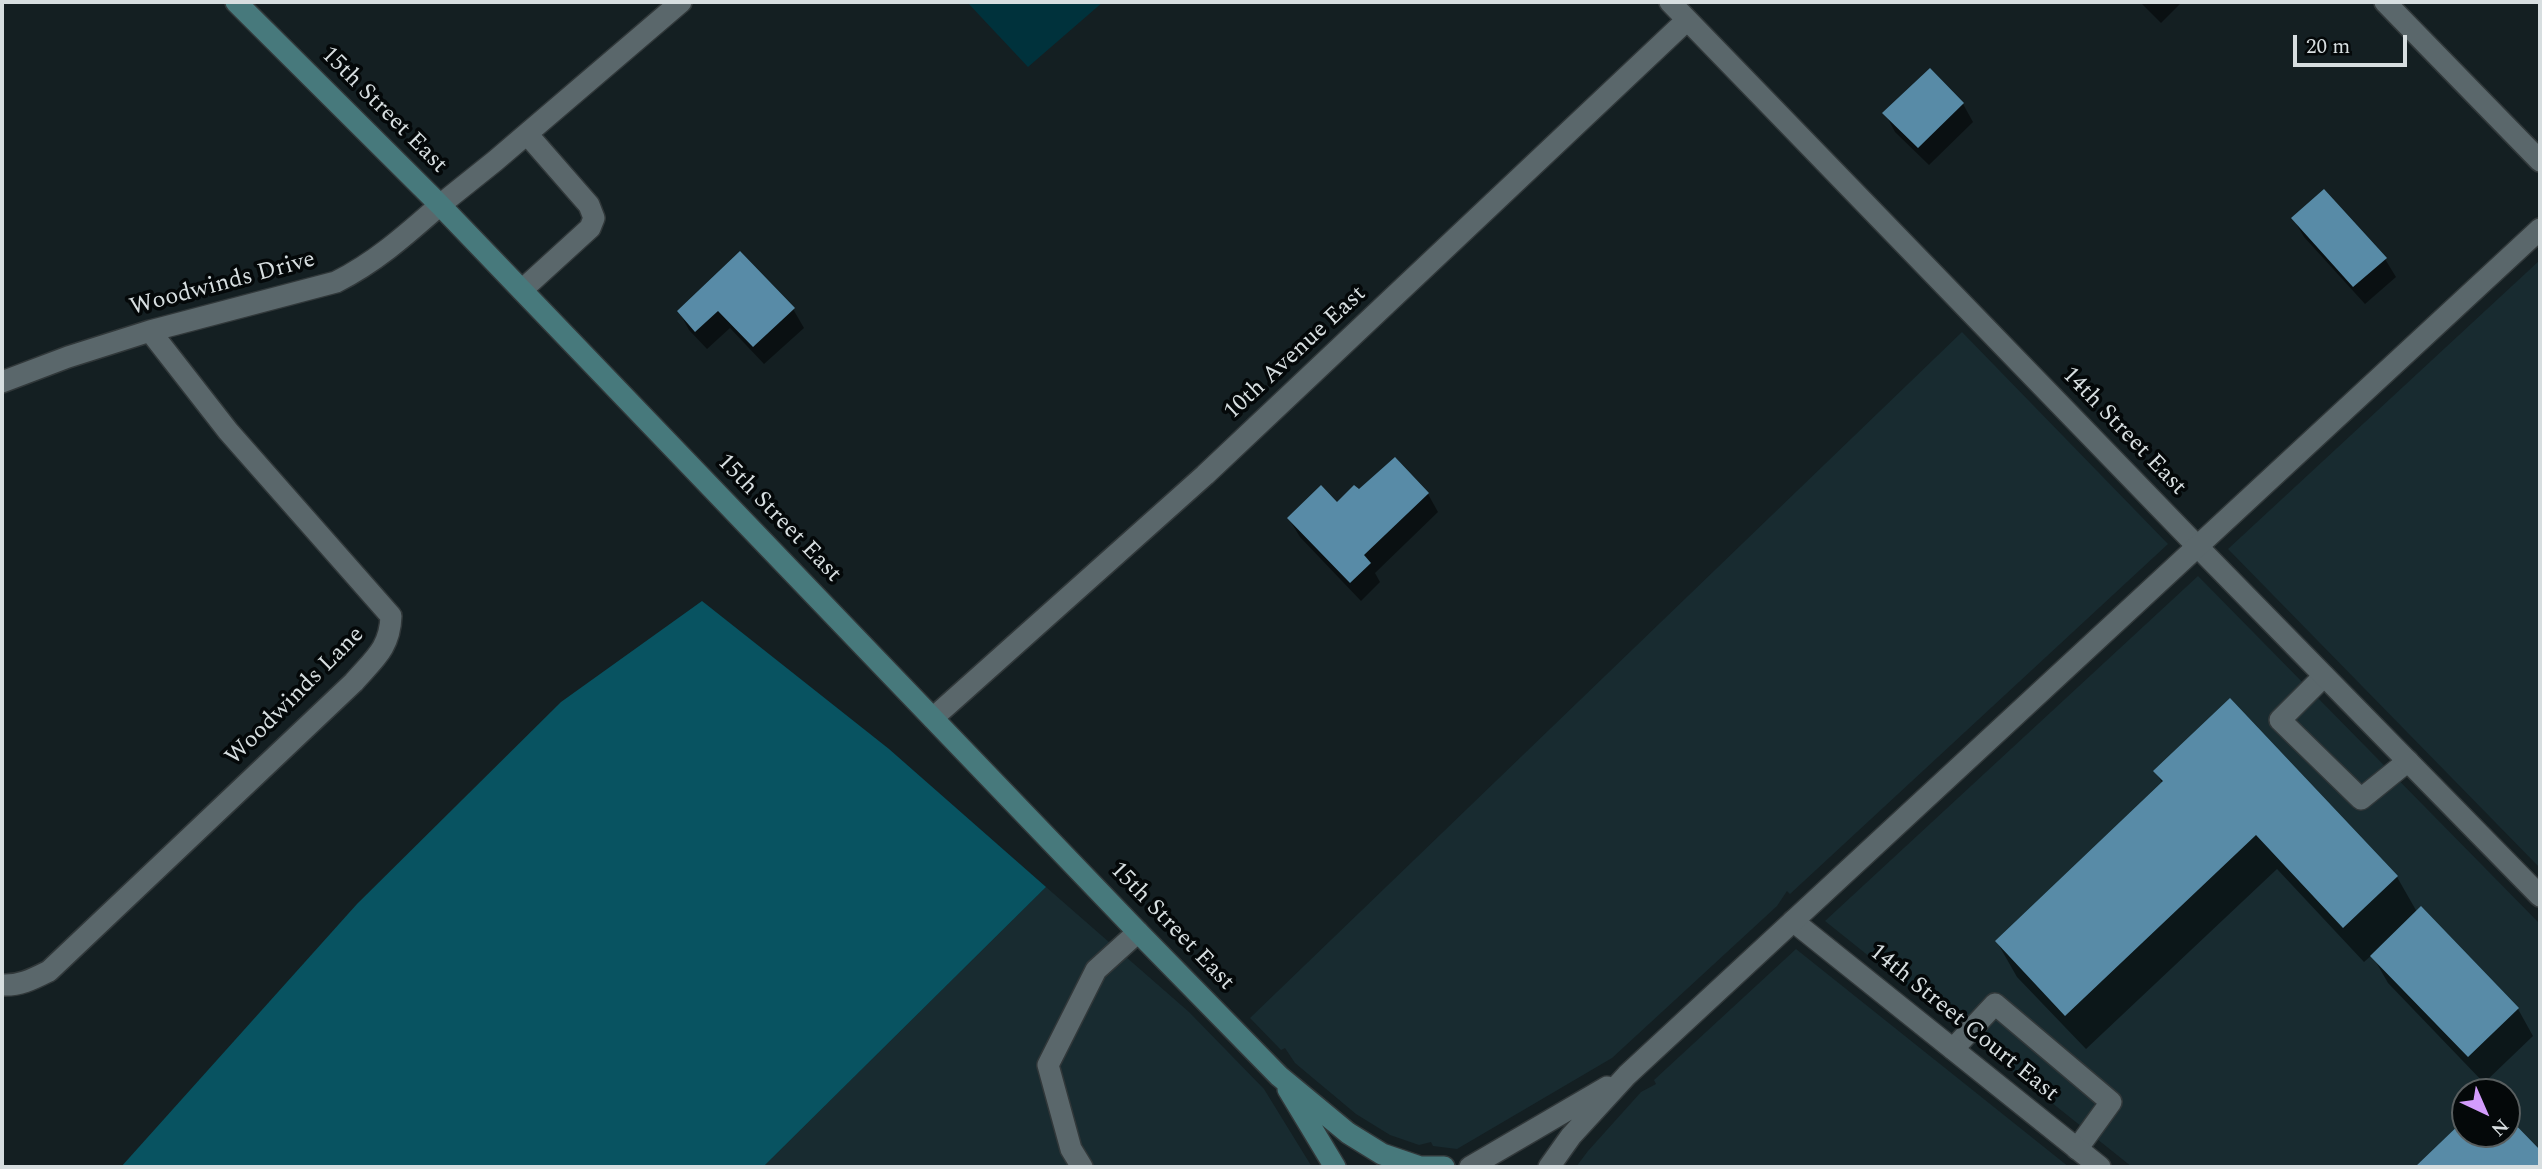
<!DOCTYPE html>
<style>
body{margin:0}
#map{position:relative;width:2542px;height:1169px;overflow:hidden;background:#141f22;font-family:Spectral,serif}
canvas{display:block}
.frame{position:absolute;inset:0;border:4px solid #d7dee0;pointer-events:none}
.north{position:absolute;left:2451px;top:1078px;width:70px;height:70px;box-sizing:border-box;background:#040809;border:2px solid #585e5f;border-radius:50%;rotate:136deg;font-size:19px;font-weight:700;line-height:28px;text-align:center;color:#d7dee0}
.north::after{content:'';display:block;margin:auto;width:24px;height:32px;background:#d39cfc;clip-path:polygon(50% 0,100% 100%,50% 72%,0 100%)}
.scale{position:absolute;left:2293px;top:35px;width:114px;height:32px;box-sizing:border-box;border:4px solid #d7dee0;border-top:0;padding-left:9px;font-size:21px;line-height:24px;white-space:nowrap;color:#d7dee0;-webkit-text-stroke:5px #040809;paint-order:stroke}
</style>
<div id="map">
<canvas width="2542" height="1169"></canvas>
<div class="frame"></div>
<div class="north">N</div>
<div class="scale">20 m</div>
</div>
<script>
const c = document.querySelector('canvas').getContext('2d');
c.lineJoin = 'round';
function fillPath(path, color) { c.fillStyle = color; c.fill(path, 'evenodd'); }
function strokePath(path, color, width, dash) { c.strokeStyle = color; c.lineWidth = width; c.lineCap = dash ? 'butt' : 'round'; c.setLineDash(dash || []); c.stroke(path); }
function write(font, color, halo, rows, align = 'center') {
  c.font = font + ' Spectral,serif'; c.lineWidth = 7; c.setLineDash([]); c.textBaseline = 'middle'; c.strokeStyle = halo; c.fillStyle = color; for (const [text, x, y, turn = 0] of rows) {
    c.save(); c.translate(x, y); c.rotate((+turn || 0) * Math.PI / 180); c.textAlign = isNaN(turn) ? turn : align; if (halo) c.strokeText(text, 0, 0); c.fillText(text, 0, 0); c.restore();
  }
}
const built = new Path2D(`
 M 2540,260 L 2540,868 L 2228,549 Z
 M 1962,332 L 2168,544 L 1790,894 L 1787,891 L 1777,906 L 1612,1058 L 1457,1149 L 1433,1146 L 1431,1142 L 1419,1145 L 1390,1135 L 1356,1114 L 1295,1063 L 1285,1048 L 1281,1050 L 1250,1018 Z
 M 2198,576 L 2540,924 L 2540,1167 L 2132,1167 L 1825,921 ZM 2465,1092 L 2507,1092 L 2507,1134 L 2465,1134 Z
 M 1046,887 L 1189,1012 L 1264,1089 L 1312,1167 L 763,1167 Z
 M 1796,949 L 2069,1167 L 1576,1167 L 1588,1151 L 1641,1092 L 1656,1084 L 1654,1080 Z`);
const green = new Path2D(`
 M 967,2 L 1103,2 L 1028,67 Z`);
const forest = new Path2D(`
 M 702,601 L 889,749 L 1046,887 L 763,1167 L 121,1167 L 357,904 L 561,702 Z`);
const shadow = new Path2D(`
 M 2140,2 L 2182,2 L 2161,23 Z
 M 1963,104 L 1973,122 L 1929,165 L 1895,132 L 1885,113 Z
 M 2293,218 L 2385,259 L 2396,277 L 2365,304 L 2304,237 Z
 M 793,309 L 804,328 L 764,364 L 730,328 L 707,349 L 689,330 L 679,311 Z
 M 1359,492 L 1428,494 L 1438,512 L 1375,573 L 1380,582 L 1361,601 L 1300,537 L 1289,519 L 1336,505 Z
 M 2230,700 L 2397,877 L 2417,912 L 2518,1009 L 2533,1036 L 2484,1083 L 2388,983 L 2372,955 L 2364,962 L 2277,869 L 2086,1049 L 2017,977 L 1997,942 L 2163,784 L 2155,771 Z
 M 2507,1118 L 2540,1152 L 2540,1167 L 2418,1167 L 2465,1121 L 2465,1134 L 2507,1134 Z`);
const building = new Path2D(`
 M 1930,68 L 1964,103 L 1918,148 L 1882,113 Z
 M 2324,189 L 2387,258 L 2353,287 L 2291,218 Z
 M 740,251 L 795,308 L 753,347 L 718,311 L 695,332 L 677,311 Z
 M 1395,457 L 1429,493 L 1364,555 L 1371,563 L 1350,583 L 1287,518 L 1321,485 L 1337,502 L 1354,485 L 1359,489 Z
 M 2230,698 L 2398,876 L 2343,928 L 2256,835 L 2065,1016 L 1995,941 L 2163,781 L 2153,771 Z
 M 2421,906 L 2519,1008 L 2468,1057 L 2370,956 Z
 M 2507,1116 L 2540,1150 L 2540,1167 L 2415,1167 L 2465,1119 L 2465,1134 L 2507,1134 Z`);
const service = new Path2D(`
 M 440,205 L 495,161 L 681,2
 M 522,290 L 590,228 L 594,218 L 589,205 L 527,134
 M 2324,676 L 2280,720 L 2361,799 L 2408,761
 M 1953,1049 L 1995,1004 L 2111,1102 L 2077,1149
 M 1082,1167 L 1071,1149 L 1048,1065 L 1096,970 L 1138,932`);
const minor = new Path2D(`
 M 1670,2 L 2198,547 L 2540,896
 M 2385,2 L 2540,161
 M 2,382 L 68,357 L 150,331 L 336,282 C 376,262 407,234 440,205
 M 933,718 L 1205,475 L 1687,20
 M 1793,921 L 2100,1167
 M 2,985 C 20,986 33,979 49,971 L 354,682 C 374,659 390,648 391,616 L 228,431 L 150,331`);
const tertiary = new Path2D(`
 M 1470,1167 L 1607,1087
 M 1549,1167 L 1571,1136 L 1627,1075 L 2540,229`);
const secondary = new Path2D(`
 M 236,2 L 440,205 L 1138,932 L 1279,1076 L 1348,1133 L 1382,1154 L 1420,1167
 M 1288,1089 L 1335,1167
 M 1420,1167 L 1444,1167`);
const streetNames = [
 ["15th Street East",383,111,45],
 ["Woodwinds Drive",223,285,-15],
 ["10th Avenue East",1296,354,-43],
 ["14th Street East",2123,432,46],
 ["15th Street East",778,519,46],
 ["Woodwinds Lane",296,697,-45],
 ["15th Street East",1171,927,46],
 ["14th Street Court East",1963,1024,39]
];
fillPath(built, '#182b30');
fillPath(green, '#00323c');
fillPath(forest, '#085361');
fillPath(shadow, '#0007');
fillPath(building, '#588ba7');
strokePath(service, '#31383a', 24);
strokePath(minor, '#31383a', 24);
strokePath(tertiary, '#31383a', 24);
strokePath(secondary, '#31383a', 24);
strokePath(service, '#5a676b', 21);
strokePath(minor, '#5a676b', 21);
strokePath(tertiary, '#5a676b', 21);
strokePath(secondary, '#47797c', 21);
write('24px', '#d7dee0', '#040809', streetNames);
</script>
